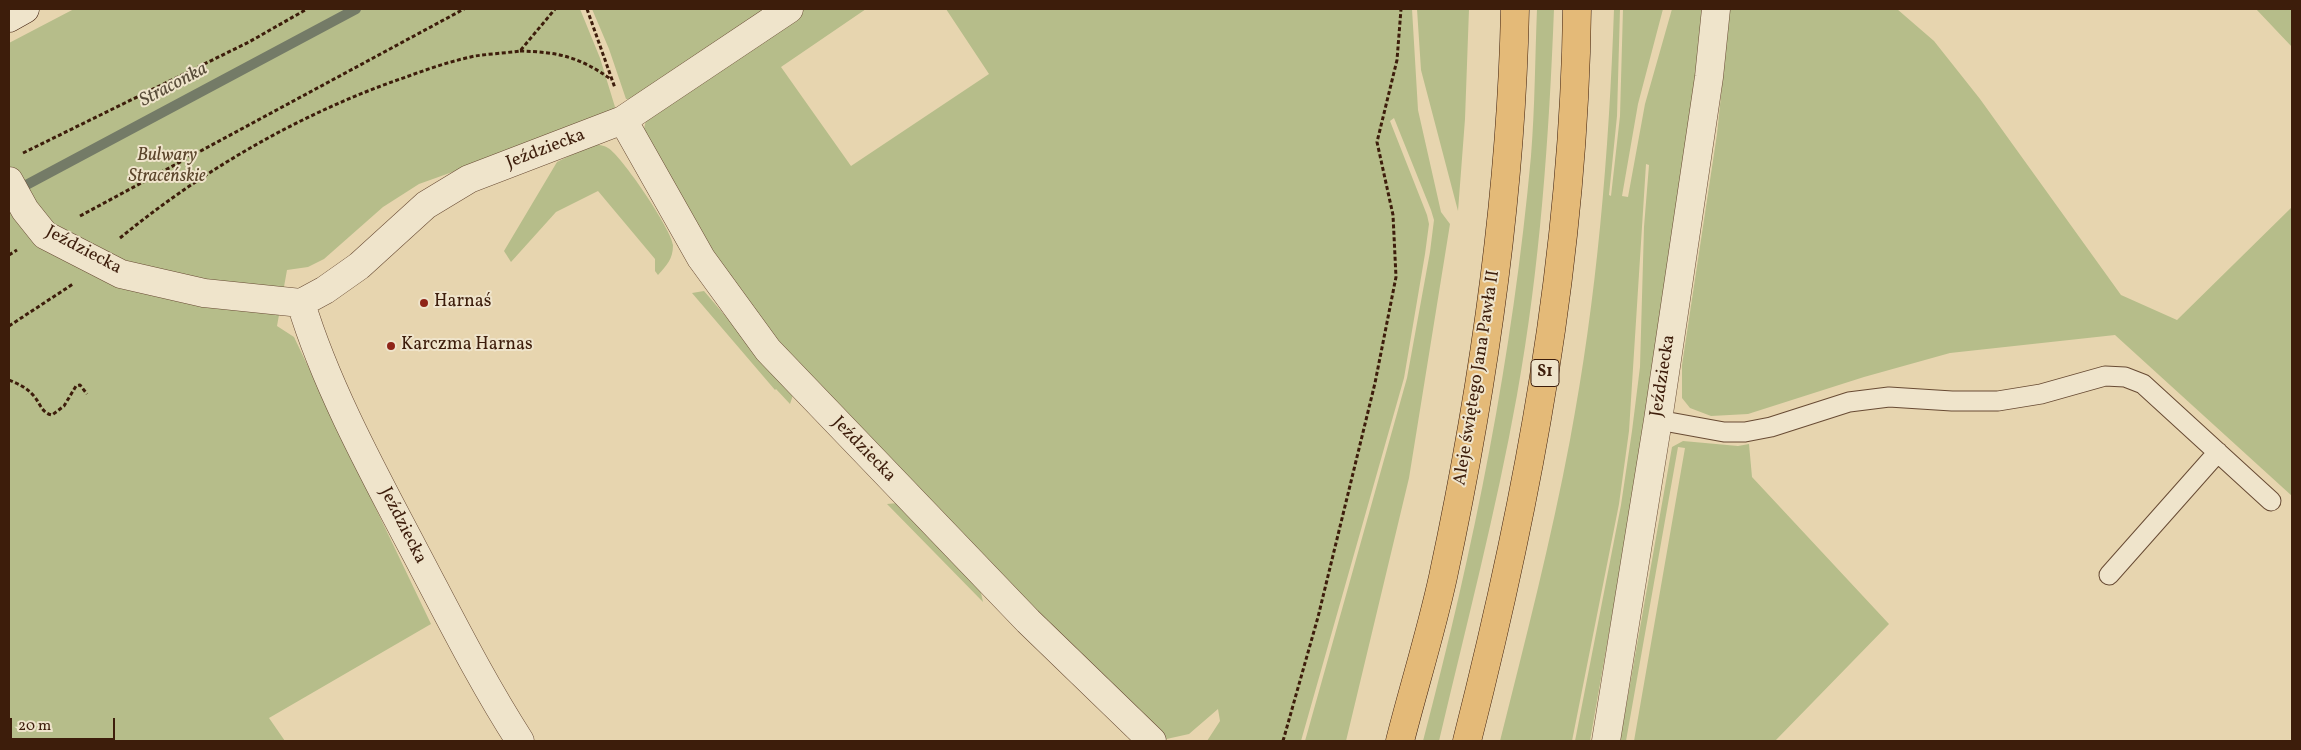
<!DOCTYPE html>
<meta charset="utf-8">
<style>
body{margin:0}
#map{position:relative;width:2301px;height:750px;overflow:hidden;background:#e7d5af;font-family:Vollkorn,serif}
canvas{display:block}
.frame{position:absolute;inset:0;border:10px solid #3d1d0b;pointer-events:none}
.scale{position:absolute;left:10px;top:718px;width:105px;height:22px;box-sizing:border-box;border:2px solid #3d1d0b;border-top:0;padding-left:6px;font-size:15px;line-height:18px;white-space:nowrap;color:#3d1d0b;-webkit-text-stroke:4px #efe4cb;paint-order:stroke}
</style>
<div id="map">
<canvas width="2301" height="750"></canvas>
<div class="frame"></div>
<div class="scale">20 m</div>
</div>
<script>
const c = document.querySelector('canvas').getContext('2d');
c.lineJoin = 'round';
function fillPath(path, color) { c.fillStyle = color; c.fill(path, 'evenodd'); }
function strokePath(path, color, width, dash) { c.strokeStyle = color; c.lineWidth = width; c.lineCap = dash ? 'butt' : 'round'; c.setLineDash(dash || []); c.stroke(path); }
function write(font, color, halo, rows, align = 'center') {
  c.font = font + ' Vollkorn,serif'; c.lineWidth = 4; c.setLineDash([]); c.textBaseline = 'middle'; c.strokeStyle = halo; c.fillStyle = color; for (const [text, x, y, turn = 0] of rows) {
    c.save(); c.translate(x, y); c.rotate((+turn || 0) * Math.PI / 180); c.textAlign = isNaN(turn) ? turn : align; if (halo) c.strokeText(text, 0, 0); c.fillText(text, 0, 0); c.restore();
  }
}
const green = new Path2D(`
 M 74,9 L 580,9 L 600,58 L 615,107 L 611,115 L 419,184 L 383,207 L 324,259 L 308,267 L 287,270 L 277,326 L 294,337 L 431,624 L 269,718 L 285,741 L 9,741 L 9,43 Z
 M 592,9 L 775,9 L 633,100 L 626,99 L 609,49 Z
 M 804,9 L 866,9 L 781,67 L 851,166 L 989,74 L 946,9 L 1412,9 L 1418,110 L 1441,212 L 1450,224 L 1409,478 L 1346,741 L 1305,741 L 1407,378 L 1430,252 L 1434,220 L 1431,210 L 1394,118 L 1390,121 L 1427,215 L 1429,224 L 1425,254 L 1404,378 L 1301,741 L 1207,741 L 1220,721 L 1218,709 L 1189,734 L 1162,740 L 807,379 L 743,301 L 642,137 L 647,116 Z
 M 1417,9 L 1469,9 L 1465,119 L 1458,211 L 1421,70 Z
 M 1537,9 L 1554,9 C 1549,138 1540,268 1517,395 C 1496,512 1466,626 1439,741 L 1423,741 C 1474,549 1513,354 1531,156 C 1535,107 1535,58 1537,9 Z
 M 1614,9 L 1620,9 L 1617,116 L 1609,195 L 1611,196 L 1620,116 L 1623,9 L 1663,9 L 1638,104 L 1622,196 L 1628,197 L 1645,104 L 1672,9 L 1703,9 C 1676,254 1633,498 1590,741 L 1575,741 L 1621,505 L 1632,431 L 1640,367 L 1644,227 L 1649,165 L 1646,164 L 1629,431 L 1619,504 L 1572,741 L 1500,741 C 1525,641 1551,541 1570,440 C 1597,298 1609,153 1614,9 Z
 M 1730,9 L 1897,9 L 1934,41 L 1980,99 L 2121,295 L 2177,320 L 2292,207 L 2292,496 L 2115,335 L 1950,353 L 1864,377 L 1748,414 L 1711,416 L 1690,408 L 1682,398 L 1682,365 L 1717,134 Z
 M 2256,9 L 2292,9 L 2292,47 Z
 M 593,144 C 598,145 604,145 608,148 C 621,155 672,230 673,245 C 673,259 667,265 658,275 L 655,271 L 655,259 L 598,191 L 556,212 L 511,262 L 504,251 L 557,162 Z
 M 704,291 L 793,395 L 790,404 L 776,389 L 775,390 L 692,293 Z
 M 1683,441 L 1738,446 L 1749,444 L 1752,477 L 1889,624 L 1775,741 L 1634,741 L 1685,448 L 1678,447 L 1626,741 L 1620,741 L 1672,447 Z
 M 898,503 L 980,588 L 983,602 L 887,504 Z`);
const stream = new Path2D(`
 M 15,191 L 356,9`);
const path = new Path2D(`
 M 587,9 L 615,88
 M 520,51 C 559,52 580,57 612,80
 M 23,153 L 249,42 L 307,9
 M 80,216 L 464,9
 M 120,238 C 204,169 303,112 406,77 C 428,69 451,61 475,56 C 489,54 505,53 520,51 L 555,9
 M 9,255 L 17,250
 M 9,326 L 73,284
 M 9,380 C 18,384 26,387 33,395 C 40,402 41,413 52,415 L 64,406 L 76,386 L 80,385 L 87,394
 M 1283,741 L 1318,617 L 1375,383 L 1396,277 L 1393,215 L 1377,142 L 1397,60 L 1401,9`);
const lane = new Path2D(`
 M 1658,420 L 1724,432 L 1745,432 L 1771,427 L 1849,402 L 1889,397 L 1952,401 L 1998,401 L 2041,394 L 2105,376 L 2125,377 L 2143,384 L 2271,501
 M 2109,575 L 2218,452`);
const street = new Path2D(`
 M 623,120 L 789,9
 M 9,181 L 25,210 L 45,235 L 121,274 L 204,293 L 301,303 L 325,290 L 359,266 L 426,205 L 469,179 L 623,120 L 701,258 L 768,350 L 1028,621 L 1152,741
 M 301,303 C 326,386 373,472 413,548 C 448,614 480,679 520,741
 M 1606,741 L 1658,420 L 1709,77 L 1716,9`);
const secondary = new Path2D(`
 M 9,18 L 25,9`);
const highway = new Path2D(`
 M 1400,741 C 1414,686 1431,632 1443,577 C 1483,390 1511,200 1515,9
 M 1467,741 C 1528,501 1574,257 1577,9`);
const markers = [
 [424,303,5,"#8f2418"],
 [391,346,5,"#8f2418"]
];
const shields = [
 [1545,373,28]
];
const shieldNames = [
 ["S1",1545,373]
];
const streetNames = [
 ["Jeździecka",546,150,-21],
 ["Jeździecka",83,251,28],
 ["Jeździecka",1664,376,-81],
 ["Aleje świętego Jana Pawła II",1478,378,-81],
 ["Jeździecka",863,450,46],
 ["Jeździecka",402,526,63]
];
const parkNames = [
 ["Bulwary",167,157],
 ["Straceńskie",167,178]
];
const poiNames = [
 ["Harnaś",434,303],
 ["Karczma Harnas",401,346]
];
const waterNames = [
 ["Straconka",174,86,-28]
];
fillPath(green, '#b6bd8a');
strokePath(stream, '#747b67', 10);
strokePath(lane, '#684b34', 21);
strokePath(street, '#684b34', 29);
strokePath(secondary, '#3d1d0b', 29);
strokePath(highway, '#3d1d0b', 29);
strokePath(path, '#3d1d0b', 3, [4, 2.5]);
strokePath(lane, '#efe4cb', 19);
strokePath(street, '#efe4cb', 28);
strokePath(secondary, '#efe4cb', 28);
strokePath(highway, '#e4ba78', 28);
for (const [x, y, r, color] of markers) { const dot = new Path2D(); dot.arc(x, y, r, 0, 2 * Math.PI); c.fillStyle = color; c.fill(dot); strokePath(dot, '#efe4cb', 2); }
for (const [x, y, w] of shields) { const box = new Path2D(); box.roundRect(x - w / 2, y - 13.5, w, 27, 4); c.fillStyle = '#efe4cb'; c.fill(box); strokePath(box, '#3d1d0b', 1); }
write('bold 16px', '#3d1d0b', null, shieldNames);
write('18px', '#3d1d0b', '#efe4cb', streetNames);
write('italic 18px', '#5b452b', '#efe4cb', parkNames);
write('18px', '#3d1d0b', '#efe4cb', poiNames, 'left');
write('italic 19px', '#584c39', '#efe4cb', waterNames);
</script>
